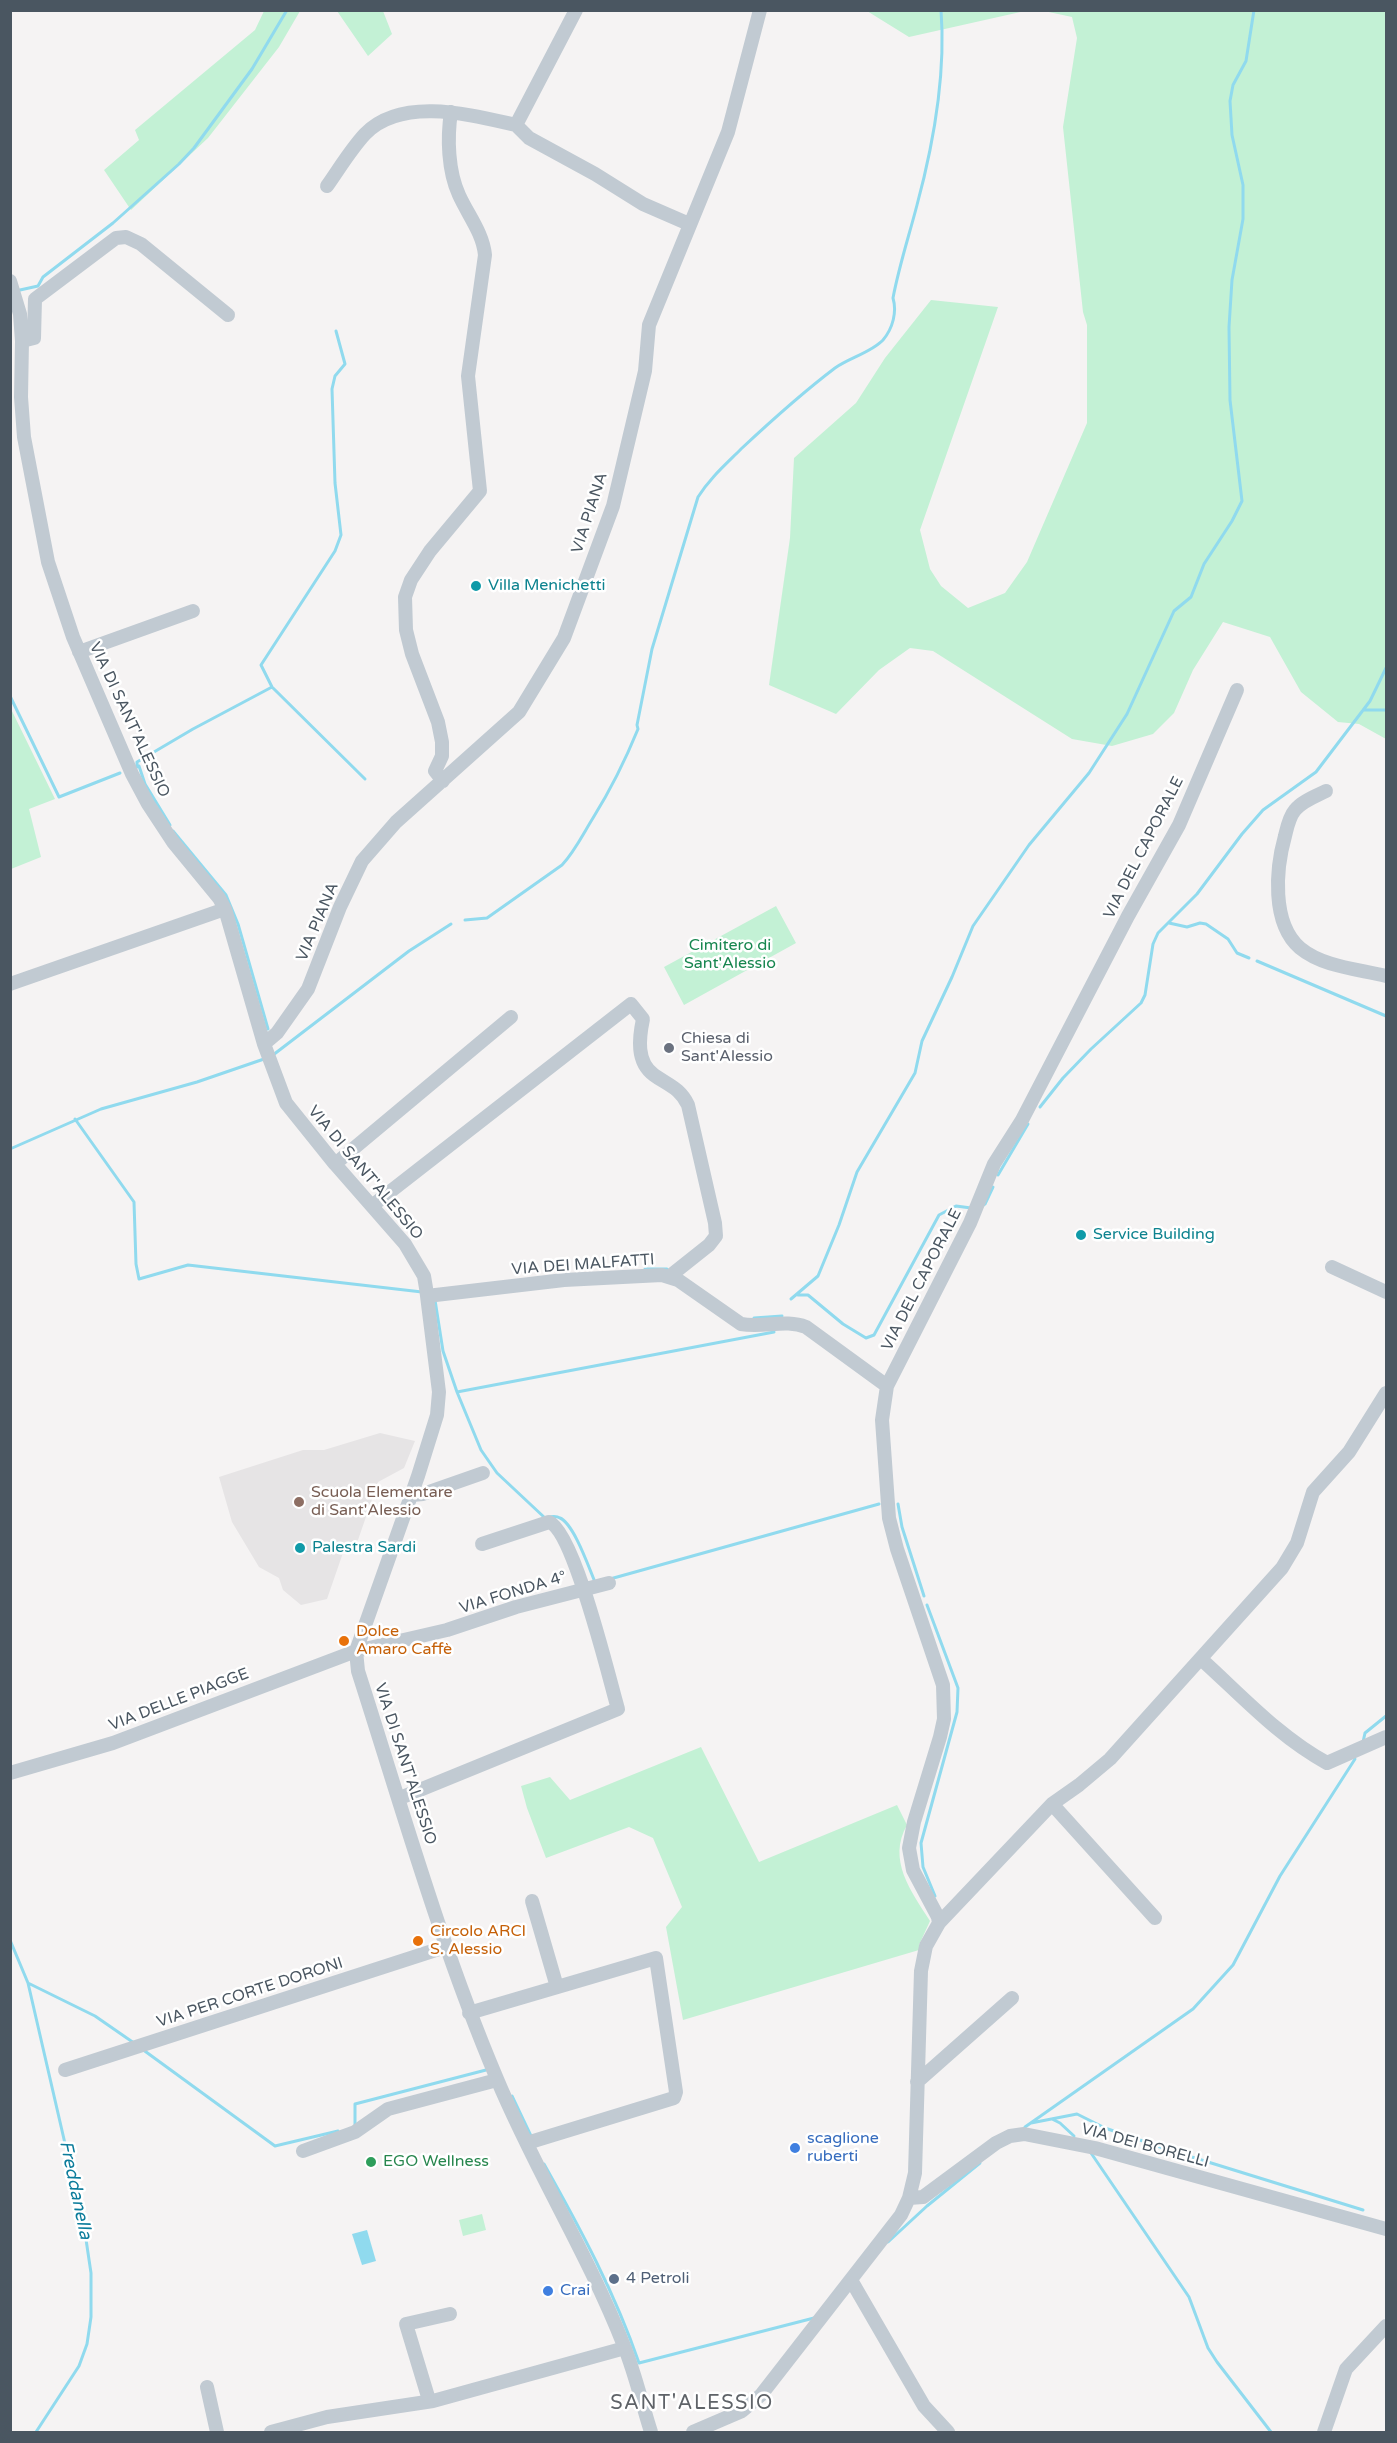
<!DOCTYPE html>
<meta charset="utf-8">
<style>
body{margin:0}
#map{position:relative;width:1397px;height:2443px;overflow:hidden;background:#f5f3f3;font-family:"Varela Round",sans-serif}
canvas{display:block}
.frame{position:absolute;inset:0;border:12px solid #4a5661;pointer-events:none}
</style>
<div id="map">
<canvas width="1397" height="2443"></canvas>
<div class="frame"></div>
</div>
<script>
const c = document.querySelector('canvas').getContext('2d');
c.lineJoin = 'round';
function fillPath(path, color) { c.fillStyle = color; c.fill(path, 'evenodd'); }
function strokePath(path, color, width, dash) { c.strokeStyle = color; c.lineWidth = width; c.lineCap = dash ? 'butt' : 'round'; c.setLineDash(dash || []); c.stroke(path); }
function write(font, color, halo, rows, align = 'center') {
  c.font = font + ' "Varela Round",sans-serif'; c.lineWidth = 5; c.setLineDash([]); c.textBaseline = 'middle'; c.strokeStyle = halo; c.fillStyle = color; for (const [text, x, y, turn = 0] of rows) {
    c.save(); c.translate(x, y); c.rotate((+turn || 0) * Math.PI / 180); c.textAlign = isNaN(turn) ? turn : align; if (halo) c.strokeText(text, 0, 0); c.fillText(text, 0, 0); c.restore();
  }
}
const education = new Path2D(`
 M 380,1433 L 415,1441 L 404,1468 L 378,1482 L 358,1540 L 345,1547 L 327,1599 L 301,1605 L 283,1590 L 279,1578 L 259,1567 L 232,1522 L 219,1477 L 303,1450 L 324,1450 Z`);
const green = new Path2D(`
 M 264,11 L 300,11 L 279,47 L 208,138 L 131,210 L 104,170 L 139,140 L 135,130 L 255,30 Z
 M 337,11 L 383,11 L 392,34 L 368,56 Z
 M 867,11 L 1025,11 L 909,37 Z
 M 1044,11 L 1386,11 L 1386,739 L 1359,724 L 1338,722 L 1301,692 L 1270,637 L 1223,622 L 1193,670 L 1174,713 L 1153,734 L 1112,746 L 1072,739 L 933,651 L 910,648 L 879,670 L 836,714 L 769,685 L 790,538 L 794,458 L 856,403 L 885,358 L 931,300 L 998,307 L 920,530 L 930,569 L 941,586 L 968,608 L 1005,593 L 1027,562 L 1087,423 L 1087,325 L 1083,312 L 1063,127 L 1077,38 L 1072,17 Z
 M 10,707 L 55,799 L 29,809 L 41,857 L 11,869 Z
 M 776,906 L 796,943 L 684,1005 L 664,967 Z
 M 701,1747 L 759,1862 L 897,1805 L 907,1825 C 887,1860 911,1891 930,1921 L 919,1945 L 919,1950 L 683,2020 L 666,1927 L 682,1907 L 653,1838 L 629,1827 L 546,1858 L 527,1808 L 521,1786 L 550,1777 L 570,1800 Z
 M 482,2214 L 486,2230 L 463,2236 L 459,2220 Z`);
const water = new Path2D(`
 M 367,2230 L 376,2261 L 362,2265 L 352,2234 Z`);
const stream = new Path2D(`
 M 20,290 L 38,286 L 43,277 L 113,223 L 179,164 L 194,148 L 252,69 L 287,10
 M 336,331 L 345,364 L 335,376 L 332,389 L 335,483 L 341,535 L 335,551 L 261,665 L 272,687 L 365,779
 M 10,696 L 59,797 L 120,773
 M 1363,710 L 1386,710
 M 139,766 L 145,784 L 170,825
 M 137,767 L 137,762 L 193,729 L 272,687
 M 173,831 L 226,895 L 238,924 L 268,1029
 M 465,920 L 487,918 L 562,865 C 575,851 583,834 593,818 C 611,789 625,761 638,729 L 637,725 L 652,649 L 698,497 C 710,478 725,465 741,449 C 771,421 802,393 835,368 C 849,358 872,352 883,340 C 893,328 897,312 893,298 C 899,266 909,236 917,205 C 934,142 946,75 941,10
 M 1169,923 L 1187,927 L 1200,923 L 1206,924 L 1228,939 L 1237,953 L 1249,958
 M 1257,961 L 1386,1016
 M 273,1055 L 409,951 L 451,924
 M 1040,1107 L 1063,1078 L 1091,1049 L 1141,1003 L 1145,995 L 1153,944 L 1158,933 L 1197,894 L 1242,834 L 1263,810 L 1316,772 L 1370,701 L 1386,668
 M 75,1119 L 134,1202 L 136,1264 L 139,1279 L 188,1265 L 422,1292
 M 10,1149 L 101,1109 L 197,1082 L 264,1059
 M 998,1175 L 1028,1124
 M 982,1206 L 985,1204 L 993,1187
 M 645,1269 L 667,1269
 M 798,1295 L 808,1295 L 843,1324 L 866,1338 L 874,1335 L 939,1215 L 956,1206 L 971,1208
 M 791,1299 L 818,1276 L 839,1225 L 857,1172 L 915,1073 L 922,1041 L 952,977 L 973,926 L 1029,845 L 1089,773 L 1127,714 L 1174,611 L 1191,597 L 1204,564 L 1232,521 L 1242,501 L 1230,400 L 1229,327 L 1232,280 L 1243,219 L 1243,185 L 1232,135 L 1230,101 L 1233,85 L 1246,61 L 1254,10
 M 435,1300 L 443,1351 L 457,1392 L 481,1450 L 497,1473 L 545,1518 C 550,1517 555,1515 560,1518 C 574,1524 589,1568 595,1582
 M 754,1318 L 782,1316
 M 457,1392 L 774,1332
 M 898,1504 L 902,1527 L 924,1596
 M 610,1579 L 879,1504
 M 927,1605 L 958,1688 L 957,1712 L 921,1843 L 923,1867 L 935,1896
 M 1363,1742 L 1365,1733 L 1386,1716
 M 10,1940 L 28,1983 L 84,2226 L 91,2273 L 91,2317 L 87,2344 L 79,2366 L 36,2432
 M 28,1983 L 95,2016 L 134,2043
 M 142,2049 L 275,2146 L 338,2131
 M 512,2096 L 531,2136
 M 1052,2119 L 1060,2123 L 1074,2136
 M 1031,2123 L 1077,2114 L 1105,2128 L 1166,2149 L 1363,2210
 M 355,2125 L 355,2104 L 486,2070
 M 1025,2127 L 1193,2009 L 1233,1965 L 1280,1876 L 1355,1759
 M 1091,2153 L 1189,2297 L 1208,2348 L 1217,2362 L 1271,2432
 M 544,2164 C 580,2228 615,2293 639,2363 L 814,2318
 M 888,2242 L 927,2206 L 980,2163`);
const minor = new Path2D(`
 M 576,10 L 516,125 L 529,138 L 595,174 L 643,204 L 689,224
 M 327,186 C 339,169 351,149 365,134 C 402,96 471,115 516,125
 M 10,281 L 20,314 L 22,341 L 21,397 L 24,437 L 48,562 L 73,637 L 132,774 L 148,804 L 173,842 L 219,898 L 225,909 L 264,1044 L 286,1103 L 335,1164 L 405,1244 L 424,1276 L 426,1288 L 439,1392 L 437,1415 L 418,1476 L 356,1651 L 358,1671 C 402,1808 441,1947 497,2079 C 535,2170 588,2254 624,2346 C 635,2373 642,2404 651,2432
 M 22,341 L 34,338 L 35,299 L 116,238 L 126,237 L 141,244 L 228,315
 M 79,652 L 193,611
 M 443,781 L 435,771 L 442,756 L 442,742 L 438,722 L 412,654 L 406,630 L 405,597 L 411,580 L 430,551 L 480,491 L 468,376 L 485,255 C 483,233 468,215 459,195 C 448,171 447,138 451,112
 M 1326,791 C 1316,796 1302,801 1295,810 C 1289,817 1287,828 1285,836 C 1276,868 1271,923 1300,948 C 1323,967 1358,969 1386,976
 M 10,984 L 225,909
 M 264,1044 L 277,1033 L 308,989 L 340,907 L 362,861 L 396,822 L 519,712 L 564,638 L 613,506 L 645,371 L 649,325 L 728,132 L 760,10
 M 335,1164 L 511,1017
 M 373,1205 L 631,1004 L 643,1019 C 639,1038 636,1062 654,1075 C 668,1085 680,1088 688,1105 L 715,1223 L 716,1236 L 709,1245 L 670,1276
 M 1332,1267 L 1386,1292
 M 427,1296 L 564,1280 L 662,1275 L 678,1280 L 741,1324 C 763,1328 786,1319 806,1327 L 887,1386
 M 412,1495 L 423,1494 L 483,1473
 M 1201,1659 C 1241,1695 1279,1737 1327,1763 L 1386,1737
 M 10,1773 L 113,1743 L 356,1651 L 447,1630 L 516,1607 L 609,1583
 M 400,1798 L 618,1709 C 609,1678 574,1531 549,1522 L 482,1544
 M 1052,1804 L 1155,1918
 M 532,1901 L 557,1987
 M 939,1923 L 938,1917 L 913,1870 L 909,1848 L 914,1822 L 940,1737 L 944,1719 L 943,1685 L 897,1549 L 889,1518 L 882,1420 L 887,1386 L 970,1223 L 994,1164 L 1022,1120 L 1128,916 L 1179,825 L 1237,690
 M 469,2013 L 656,1958 L 676,2092 L 674,2098 L 527,2143
 M 65,2070 L 445,1947
 M 917,2082 L 1012,1998
 M 303,2151 L 355,2132 L 388,2109 L 497,2080
 M 909,2198 L 923,2197 L 996,2143 L 1010,2136 L 1024,2134 L 1095,2148 L 1386,2229
 M 851,2280 L 924,2406 L 948,2432
 M 207,2387 L 217,2432
 M 429,2400 L 406,2324 L 450,2314
 M 271,2432 L 327,2417 L 433,2401 L 625,2348
 M 693,2432 L 742,2411 L 761,2395 L 901,2215 L 909,2198 L 915,2173 L 921,1971 L 926,1946 L 939,1923 L 1052,1804 L 1079,1785 L 1110,1759 L 1282,1568 L 1297,1543 L 1313,1492 L 1349,1452 L 1386,1393
 M 1324,2432 L 1346,2369 L 1386,2326`);
const markers = [
 [476,586,6,"#0f9aa8"],
 [669,1048,6,"#6b7280"],
 [1081,1235,6,"#0f9aa8"],
 [299,1502,6,"#8d6e63"],
 [300,1548,6,"#0f9aa8"],
 [344,1641,6,"#e8710a"],
 [418,1941,6,"#e8710a"],
 [795,2148,6,"#3f7fe0"],
 [371,2162,6,"#2e9e5b"],
 [614,2279,6,"#5c6f8a"],
 [548,2291,6,"#3f7fe0"]
];
const streetNames = [
 ["VIA PIANA",590,513,-72],
 ["VIA DI SANT'ALESSIO",129,720,65],
 ["VIA DEL CAPORALE",1144,848,-63],
 ["VIA PIANA",318,922,-67],
 ["VIA DI SANT'ALESSIO",365,1173,50],
 ["VIA DEI MALFATTI",583,1265,-4],
 ["VIA DEL CAPORALE",922,1280,-63],
 ["VIA FONDA 4°",513,1593,-17],
 ["VIA DELLE PIAGGE",179,1700,-21],
 ["VIA DI SANT'ALESSIO",405,1764,72],
 ["VIA PER CORTE DORONI",250,1993,-18],
 ["VIA DEI BORELLI",1145,2146,15]
];
const cultureNames = [
 ["Villa Menichetti",488,586],
 ["Service Building",1093,1235],
 ["Palestra Sardi",312,1548]
];
const parkNames = [
 ["Cimitero di",730,946],
 ["Sant'Alessio",730,964]
];
const worshipNames = [
 ["Chiesa di",681,1039],
 ["Sant'Alessio",681,1057]
];
const educationNames = [
 ["Scuola Elementare",311,1493],
 ["di Sant'Alessio",311,1511]
];
const foodNames = [
 ["Dolce",356,1632],
 ["Amaro Caffè",356,1650],
 ["Circolo ARCI",430,1932],
 ["S. Alessio",430,1950]
];
const shopNames = [
 ["scaglione",807,2139],
 ["ruberti",807,2157],
 ["Crai",560,2291]
];
const leisureNames = [
 ["EGO Wellness",383,2162]
];
const serviceNames = [
 ["4 Petroli",626,2279]
];
const waterNames = [
 ["Freddanella",75,2190,78]
];
const quarterNames = [
 ["SANT'ALESSIO",692,2404]
];
fillPath(education, '#e6e4e5');
fillPath(green, '#c3f1d5');
fillPath(water, '#90daee');
strokePath(stream, '#90daee', 3);
strokePath(minor, '#c1cad2', 14);
for (const [x, y, r, color] of markers) { const dot = new Path2D(); dot.arc(x, y, r, 0, 2 * Math.PI); c.fillStyle = color; c.fill(dot); strokePath(dot, '#fff', 2); }
write('16px', '#4a5661', '#fff', streetNames);
write('16px', '#0d838f', '#fff', cultureNames, 'left');
write('16px', '#17864f', '#fff', parkNames);
write('16px', '#5b616d', '#fff', worshipNames, 'left');
write('16px', '#785e54', '#fff', educationNames, 'left');
write('16px', '#c56008', '#fff', foodNames, 'left');
write('16px', '#366cbe', '#fff', shopNames, 'left');
write('16px', '#27864d', '#fff', leisureNames, 'left');
write('16px', '#4e5e75', '#fff', serviceNames, 'left');
write('italic 18px', '#0c7c9b', '#fff', waterNames);
c.letterSpacing = '1.5px';
write('20px', '#5f6368', '#fff', quarterNames);
c.letterSpacing = '0px';
</script>
